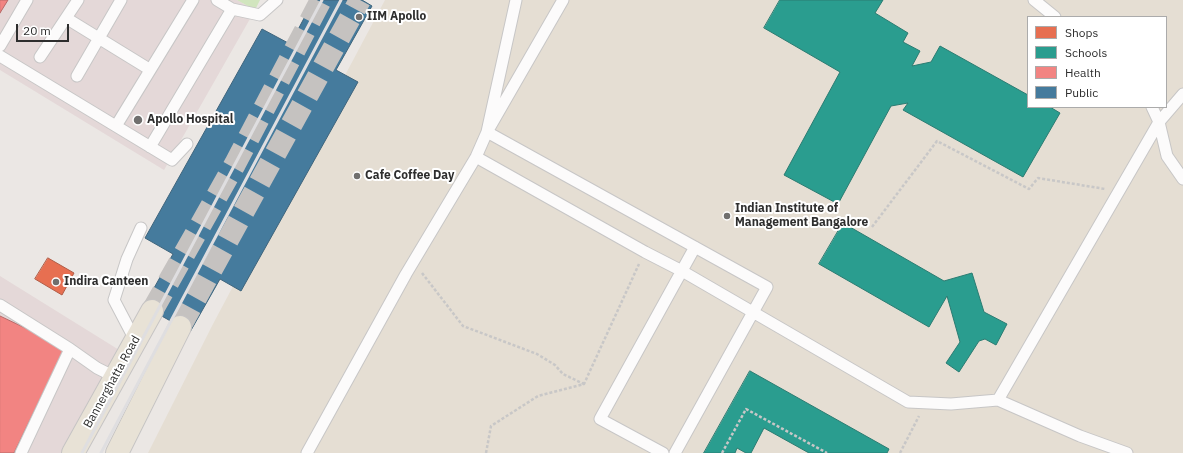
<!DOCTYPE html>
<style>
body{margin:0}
#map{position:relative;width:1183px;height:453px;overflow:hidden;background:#ebe7e4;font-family:"IBM Plex Sans",sans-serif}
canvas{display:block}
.legend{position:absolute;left:1027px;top:16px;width:140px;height:92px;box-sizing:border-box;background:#fff;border:1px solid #ababab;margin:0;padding:5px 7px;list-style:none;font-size:12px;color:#2e2e2e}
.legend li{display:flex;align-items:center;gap:8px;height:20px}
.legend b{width:20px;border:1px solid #ababab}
.scale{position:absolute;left:16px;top:24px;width:53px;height:18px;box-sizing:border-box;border:2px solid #2e2e2e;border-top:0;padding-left:5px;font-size:12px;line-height:14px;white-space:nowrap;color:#2e2e2e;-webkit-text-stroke:3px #fff;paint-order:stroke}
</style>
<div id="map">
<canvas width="1183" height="453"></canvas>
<ul class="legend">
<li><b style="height:11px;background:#e76f51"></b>Shops</li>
<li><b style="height:11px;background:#2a9d8f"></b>Schools</li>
<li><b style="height:11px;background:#f28482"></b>Health</li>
<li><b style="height:11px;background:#457b9d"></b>Public</li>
</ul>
<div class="scale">20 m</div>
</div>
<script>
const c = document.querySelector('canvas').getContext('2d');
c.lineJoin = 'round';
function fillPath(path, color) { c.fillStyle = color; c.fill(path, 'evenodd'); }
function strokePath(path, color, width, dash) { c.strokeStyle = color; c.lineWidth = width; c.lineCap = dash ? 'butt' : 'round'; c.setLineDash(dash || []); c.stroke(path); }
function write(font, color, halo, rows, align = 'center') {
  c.font = font + ' "IBM Plex Sans",sans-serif'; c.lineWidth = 4; c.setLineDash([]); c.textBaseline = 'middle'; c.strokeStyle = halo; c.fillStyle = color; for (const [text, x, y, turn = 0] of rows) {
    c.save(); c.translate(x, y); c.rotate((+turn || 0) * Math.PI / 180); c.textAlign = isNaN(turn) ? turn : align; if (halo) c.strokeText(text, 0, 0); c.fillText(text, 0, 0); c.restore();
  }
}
const education = new Path2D(`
 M 385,0 L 1183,0 L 1183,453 L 148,453 L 213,324 ZM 1028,17 L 1166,17 L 1166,107 L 1028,107 Z`);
const medical = new Path2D(`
 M 0,0 L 237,0 L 255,10 L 164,170 L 0,70 Z
 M 0,276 L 124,353 L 70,453 L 0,453 Z`);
const green = new Path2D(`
 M 237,0 L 260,0 L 255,10 Z`);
const shops = new Path2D(`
 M 48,258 L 74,273 L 62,295 L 35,279 Z`);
const schools = new Path2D(`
 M 780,0 L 883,0 L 875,13 L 908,33 L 903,42 L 920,51 L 912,66 L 931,62 L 940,46 L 1028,95 L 1028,107 L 1050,107 L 1060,113 L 1023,177 L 903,110 L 908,103 L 891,106 L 838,204 L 784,175 L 840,72 L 764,28 Z
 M 843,223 L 944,281 L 972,273 L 984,312 L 1007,324 L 996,345 L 985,339 L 979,341 L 959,372 L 946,363 L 960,342 L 947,296 L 929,327 L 819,264 Z
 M 750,371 L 889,449 L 887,453 L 809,453 L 764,428 L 751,453 L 746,453 L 737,448 L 735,453 L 704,453 Z`);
const health = new Path2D(`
 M 0,0 L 8,0 L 0,13 Z
 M 0,316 L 65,347 L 14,453 L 0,453 Z`);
const public = new Path2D(`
 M 314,0 L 362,0 L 372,6 L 336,70 L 358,82 L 241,291 L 220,279 L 190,332 L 144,306 L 173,254 L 145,238 L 262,29 L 290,44 Z`);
const primaryTunnel = new Path2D(`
 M 152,311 L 235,164 L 321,0
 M 180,327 L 360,0`);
const path = new Path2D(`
 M 872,227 L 937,141 L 1029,189 L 1038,178 L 1105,189
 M 422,273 L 463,326 L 537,354 L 555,365 L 563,374 L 584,384
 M 486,453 L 491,426 L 538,396 L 584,384 L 639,264
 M 722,453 L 746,409 L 827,453
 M 900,453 L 919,416`);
const service = new Path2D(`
 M 78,0 L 66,18 L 149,69
 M 217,0 L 232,9 L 260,15 L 277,0
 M 516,0 L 487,132 L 767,287 L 675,453
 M 1034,0 L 1055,17
 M 0,46 L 27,0
 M 0,56 L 172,160 L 187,144
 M 40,57 L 66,18
 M 77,76 L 121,0
 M 1152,107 L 1159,122 L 1167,156 L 1183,179
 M 116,126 L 193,0
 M 150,147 L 232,9
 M 476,157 L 645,252 L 682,271 L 908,402 L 951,404 L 998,400 L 1159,122 L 1183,94
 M 0,305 L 70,349 L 97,368 L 115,377
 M 135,340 L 114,300 L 127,259 L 141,228
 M 998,400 L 1080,436 L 1127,453
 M 21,453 L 70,349
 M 307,453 L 406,274 L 476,157 L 487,132 L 563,0
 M 663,453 L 600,419 L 695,247`);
const primary = new Path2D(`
 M 73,453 L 152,311
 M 117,453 L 180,327`);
const rail = new Path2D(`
 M 82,453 L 322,0
 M 101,453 L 341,0`);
const markers = [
 [359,17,4,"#706f6e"],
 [138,120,5,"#706f6e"],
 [357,176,4,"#706f6e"],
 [727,216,4,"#706f6e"],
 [56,282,4,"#706f6e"]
];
const poiNames = [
 ["IIM Apollo",367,17],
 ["Apollo Hospital",147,120],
 ["Cafe Coffee Day",365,176],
 ["Indian Institute of",735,209],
 ["Management Bangalore",735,223],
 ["Indira Canteen",64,282]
];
const streetNames = [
 ["Bannerghatta Road",112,382,-61]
];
fillPath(education, '#e5ded3');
fillPath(medical, '#e4d8d8');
fillPath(green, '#d1e5be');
fillPath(shops, '#e76f51');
strokePath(shops, '#b05c46', 1);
fillPath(schools, '#2a9d8f');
strokePath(schools, '#2b7c72', 1);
fillPath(health, '#f28482');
strokePath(health, '#b76a69', 1);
fillPath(public, '#457b9d');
strokePath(public, '#3e647c', 1);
strokePath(primaryTunnel, '#c5c2c0', 22, [22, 11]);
strokePath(service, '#c7c6c6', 13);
strokePath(primary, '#c6c4c4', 24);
strokePath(path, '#c8c7c7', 2.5, [3, 2]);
strokePath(service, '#fcfbfb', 11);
strokePath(primary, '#e8e2d6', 22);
strokePath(rail, '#dfdee0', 3);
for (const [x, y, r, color] of markers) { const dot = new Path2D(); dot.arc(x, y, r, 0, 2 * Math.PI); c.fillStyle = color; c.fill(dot); strokePath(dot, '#fff', 1.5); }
write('bold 12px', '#2e2e2e', '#fff', poiNames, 'left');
write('12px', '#2e2e2e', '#fff', streetNames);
</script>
